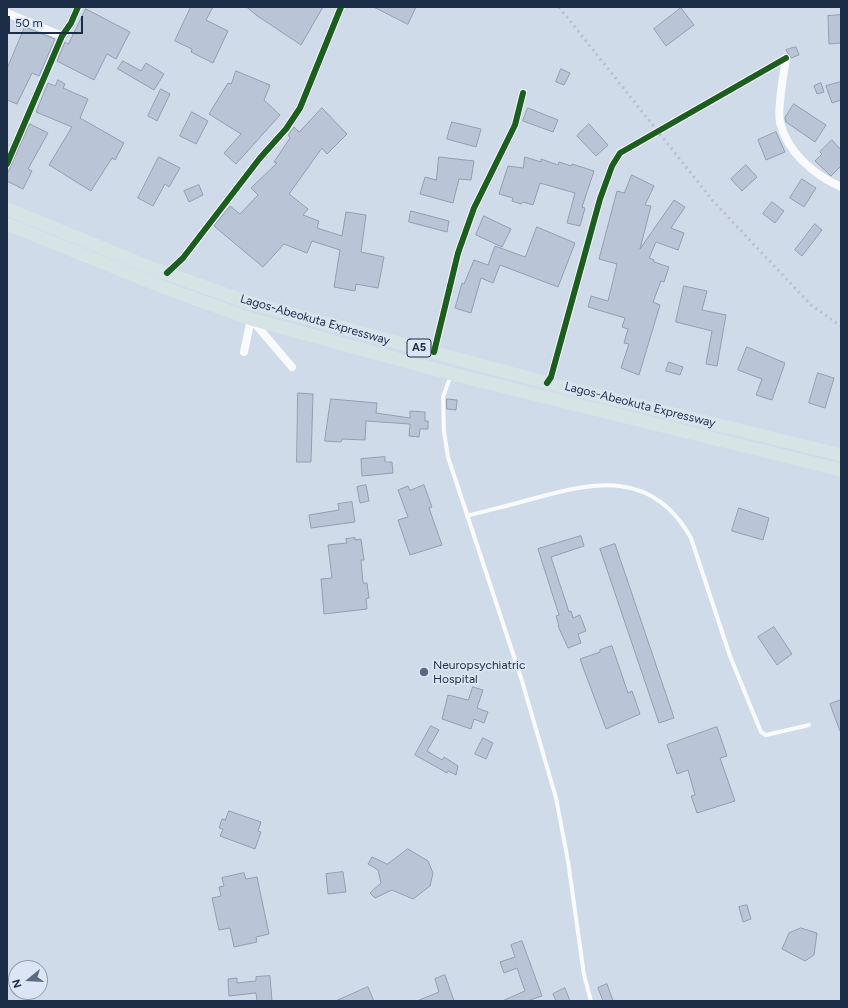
<!DOCTYPE html>
<style>
body{margin:0}
#map{position:relative;width:848px;height:1008px;overflow:hidden;background:#d0dbea;font-family:Figtree,sans-serif}
canvas{display:block}
.frame{position:absolute;inset:0;border:8px solid #1b2d47;pointer-events:none}
.north{position:absolute;left:8px;top:960px;width:40px;height:40px;box-sizing:border-box;background:#dbe5f3;border:1px solid #8e9bae;border-radius:50%;rotate:252deg;font-size:11px;font-weight:700;line-height:16px;text-align:center;color:#1b2d47}
.north::after{content:'';display:block;margin:auto;width:14px;height:18px;background:#5a6a80;clip-path:polygon(50% 0,100% 100%,50% 72%,0 100%)}
.scale{position:absolute;left:8px;top:16px;width:75px;height:18px;box-sizing:border-box;border:2px solid #1b2d47;border-top:0;padding-left:5px;font-size:12px;line-height:14px;white-space:nowrap;color:#1b2d47;-webkit-text-stroke:3px #dbe5f3;paint-order:stroke}
</style>
<div id="map">
<canvas width="848" height="1008"></canvas>
<div class="frame"></div>
<div class="north">N</div>
<div class="scale">50 m</div>
</div>
<script>
const c = document.querySelector('canvas').getContext('2d');
c.lineJoin = 'round';
function fillPath(path, color) { c.fillStyle = color; c.fill(path, 'evenodd'); }
function strokePath(path, color, width, dash) { c.strokeStyle = color; c.lineWidth = width; c.lineCap = dash ? 'butt' : 'round'; c.setLineDash(dash || []); c.stroke(path); }
function write(font, color, halo, rows, align = 'center') {
  c.font = font + ' Figtree,sans-serif'; c.lineWidth = 3.5; c.setLineDash([]); c.textBaseline = 'middle'; c.strokeStyle = halo; c.fillStyle = color; for (const [text, x, y, turn = 0] of rows) {
    c.save(); c.translate(x, y); c.rotate((+turn || 0) * Math.PI / 180); c.textAlign = isNaN(turn) ? turn : align; if (halo) c.strokeText(text, 0, 0); c.fillText(text, 0, 0); c.restore();
  }
}
const building = new Path2D(`
 M 191,7 L 213,7 L 206,20 L 228,31 L 213,63 L 191,52 L 192,49 L 175,41 Z
 M 247,7 L 323,7 L 301,45 L 256,15 Z
 M 374,7 L 416,7 L 408,24 Z
 M 681,8 L 694,25 L 666,46 L 654,29 Z
 M 86,9 L 130,32 L 116,59 L 107,54 L 94,80 L 57,61 L 65,42 L 68,44 Z
 M 841,15 L 841,43 L 829,44 L 828,16 Z
 M 25,27 L 55,39 L 39,76 L 32,73 L 17,104 L 7,100 L 7,69 Z
 M 796,47 L 799,55 L 791,58 L 786,50 Z
 M 123,61 L 141,71 L 146,63 L 164,74 L 154,90 L 118,69 Z
 M 561,69 L 570,73 L 564,85 L 556,82 Z
 M 236,71 L 270,85 L 264,100 L 280,115 L 236,164 L 224,153 L 241,134 L 209,114 L 228,83 L 231,84 Z
 M 58,80 L 65,84 L 63,88 L 88,99 L 80,118 L 124,143 L 115,160 L 112,158 L 91,191 L 49,165 L 72,127 L 36,112 L 48,83 L 55,86 Z
 M 841,82 L 841,100 L 832,103 L 826,86 Z
 M 821,83 L 824,92 L 817,94 L 814,86 Z
 M 161,89 L 170,94 L 157,121 L 148,116 Z
 M 794,104 L 826,125 L 815,142 L 786,122 L 785,118 Z
 M 322,108 L 347,134 L 327,154 L 322,148 L 289,194 L 308,209 L 303,215 L 319,221 L 317,228 L 342,236 L 346,212 L 366,215 L 361,252 L 384,257 L 378,288 L 356,284 L 355,291 L 334,287 L 340,250 L 312,241 L 307,253 L 284,244 L 263,267 L 214,226 L 230,206 L 240,214 L 258,195 L 251,188 L 277,163 L 274,162 L 290,138 L 288,135 L 294,127 L 299,132 Z
 M 528,108 L 558,120 L 553,132 L 523,121 Z
 M 192,112 L 208,121 L 196,144 L 180,136 Z
 M 452,122 L 481,129 L 476,147 L 447,139 Z
 M 30,124 L 48,133 L 28,169 L 32,171 L 23,189 L 7,181 L 7,175 Z
 M 589,124 L 608,145 L 596,156 L 577,136 Z
 M 776,132 L 785,152 L 766,160 L 758,140 Z
 M 832,140 L 841,150 L 841,166 L 831,176 L 815,161 L 822,154 L 820,152 Z
 M 159,157 L 180,168 L 169,187 L 165,184 L 153,206 L 138,198 Z
 M 439,157 L 474,161 L 471,180 L 459,179 L 453,203 L 420,194 L 425,177 L 436,180 Z
 M 525,157 L 541,162 L 541,159 L 558,165 L 559,162 L 571,166 L 572,164 L 594,171 L 582,207 L 585,208 L 580,226 L 567,223 L 575,193 L 540,183 L 533,205 L 523,202 L 521,204 L 512,201 L 513,198 L 499,194 L 508,166 L 523,168 Z
 M 746,165 L 757,177 L 742,191 L 731,179 Z
 M 632,175 L 654,186 L 645,205 L 651,206 L 640,249 L 674,200 L 685,207 L 671,228 L 684,233 L 678,250 L 656,242 L 649,258 L 654,260 L 654,262 L 669,267 L 664,282 L 661,281 L 653,302 L 660,305 L 639,375 L 621,368 L 629,344 L 624,343 L 628,329 L 622,327 L 625,318 L 588,307 L 591,296 L 608,301 L 617,264 L 599,259 L 617,191 L 624,193 Z
 M 802,179 L 816,188 L 804,207 L 790,198 Z
 M 199,185 L 203,195 L 189,202 L 184,191 Z
 M 772,202 L 784,211 L 775,223 L 763,214 Z
 M 411,211 L 449,221 L 447,232 L 409,222 Z
 M 484,216 L 511,229 L 502,247 L 476,235 Z
 M 815,224 L 822,230 L 802,256 L 795,250 Z
 M 537,227 L 575,243 L 558,287 L 500,265 L 493,283 L 481,278 L 471,313 L 455,308 L 462,283 L 464,284 L 474,260 L 488,265 L 495,246 L 525,257 Z
 M 684,286 L 707,291 L 702,310 L 726,315 L 717,366 L 706,364 L 712,331 L 676,322 Z
 M 747,347 L 785,363 L 772,400 L 756,395 L 762,379 L 738,370 Z
 M 669,362 L 683,367 L 680,375 L 666,371 Z
 M 818,373 L 834,378 L 825,408 L 809,403 Z
 M 298,393 L 313,394 L 311,462 L 297,462 Z
 M 331,399 L 377,403 L 376,413 L 410,418 L 410,411 L 425,412 L 425,421 L 428,421 L 428,429 L 420,429 L 419,437 L 409,436 L 410,424 L 366,421 L 365,440 L 342,439 L 341,442 L 325,441 Z
 M 447,399 L 457,400 L 456,410 L 447,409 Z
 M 385,457 L 385,462 L 392,462 L 393,473 L 362,476 L 361,459 Z
 M 366,485 L 369,501 L 360,503 L 357,487 Z
 M 424,485 L 432,507 L 429,508 L 442,545 L 410,555 L 398,520 L 408,517 L 398,490 L 408,486 L 410,490 Z
 M 352,502 L 355,522 L 311,528 L 309,515 L 339,510 L 338,504 Z
 M 739,508 L 769,518 L 763,540 L 732,531 Z
 M 581,536 L 584,546 L 551,557 L 569,612 L 571,611 L 573,618 L 580,615 L 586,631 L 578,634 L 581,643 L 568,648 L 558,626 L 559,626 L 556,616 L 559,615 L 538,549 Z
 M 355,538 L 355,540 L 361,539 L 364,560 L 361,560 L 363,583 L 367,583 L 369,598 L 366,599 L 367,609 L 324,614 L 321,579 L 332,578 L 328,545 L 347,543 L 346,539 Z
 M 615,544 L 674,718 L 659,723 L 600,549 Z
 M 774,627 L 792,654 L 777,665 L 758,637 Z
 M 612,646 L 628,693 L 632,691 L 640,714 L 606,729 L 580,659 L 600,652 L 600,650 Z
 M 473,687 L 483,690 L 477,708 L 488,712 L 484,723 L 474,719 L 471,729 L 442,719 L 448,695 L 468,700 Z
 M 841,700 L 841,731 L 840,731 L 830,704 Z
 M 431,726 L 439,730 L 427,751 L 442,760 L 444,757 L 458,766 L 456,775 L 448,771 L 447,773 L 415,755 Z
 M 717,727 L 727,756 L 720,758 L 735,801 L 697,813 L 691,796 L 695,795 L 688,770 L 677,774 L 667,745 Z
 M 483,738 L 493,743 L 486,759 L 475,754 Z
 M 229,811 L 261,822 L 258,831 L 261,832 L 255,849 L 220,836 L 223,829 L 219,828 L 222,819 L 225,820 Z
 M 408,849 L 428,861 L 433,873 L 430,886 L 413,899 L 392,890 L 375,898 L 370,893 L 381,883 L 378,870 L 368,864 L 372,857 L 387,864 Z
 M 343,872 L 346,892 L 328,894 L 326,874 Z
 M 244,873 L 246,879 L 257,877 L 269,934 L 256,937 L 257,942 L 234,947 L 230,928 L 219,930 L 212,898 L 221,896 L 219,887 L 224,886 L 222,878 Z
 M 747,905 L 751,919 L 743,922 L 739,907 Z
 M 801,928 L 817,933 L 814,955 L 805,961 L 782,949 L 789,933 Z
 M 522,941 L 542,996 L 527,1001 L 502,1001 L 525,991 L 517,968 L 504,973 L 500,962 L 515,957 L 511,945 Z
 M 445,975 L 454,1001 L 417,1001 L 439,992 L 435,979 Z
 M 270,976 L 272,1001 L 257,1001 L 256,993 L 229,996 L 228,979 L 237,978 L 237,983 L 256,981 L 256,977 Z
 M 607,984 L 613,1001 L 603,1001 L 598,988 Z
 M 368,987 L 374,1001 L 336,1001 Z
 M 565,988 L 570,1001 L 556,1001 L 553,994 Z`);
const service = new Path2D(`
 M 451,375 L 443,397 L 444,432 L 448,457 L 522,681 L 556,798 L 568,861 L 584,975 L 591,1001
 M 467,516 C 489,510 511,505 532,499 C 596,481 653,470 691,538 L 730,656 L 761,732 L 766,735 L 809,725`);
const minor = new Path2D(`
 M 7,13 L 62,36
 M 786,58 C 784,74 777,106 780,122 C 787,152 814,175 841,187
 M 7,164 L 62,36 L 71,23 L 78,7
 M 167,273 L 183,258 L 260,158 L 286,129 L 300,108 L 341,7
 M 244,352 L 251,319 L 292,367
 M 434,352 L 458,253 L 474,208 L 515,125 L 523,93
 M 547,383 L 551,377 L 600,199 L 612,166 L 620,153 L 786,58`);
const trunk = new Path2D(`
 M 7,209 L 154,269 L 247,302 L 547,383 L 841,455
 M 7,224 L 168,289 L 251,319 L 452,374 L 841,470`);
const rail = new Path2D(`
 M 559,7 L 713,201 L 811,305 L 841,326`);
const cycleway = new Path2D(`
 M 7,164 L 62,36 L 71,23 L 78,7
 M 167,273 L 183,258 L 260,158 L 286,129 L 300,108 L 341,7
 M 434,352 L 458,253 L 474,208 L 515,125 L 523,93
 M 547,383 L 551,377 L 600,199 L 612,166 L 620,153 L 786,58`);
const markers = [
 [424,672,5,"#5a6a80"]
];
const shields = [
 [419,348,24]
];
const shieldNames = [
 ["A5",419,348]
];
const streetNames = [
 ["Lagos-Abeokuta Expressway",315,320,16],
 ["Lagos-Abeokuta Expressway",640,405,14]
];
const poiNames = [
 ["Neuropsychiatric",433,665],
 ["Hospital",433,679]
];
fillPath(building, '#b9c5d6');
strokePath(building, '#929eb1', 1);
strokePath(service, '#f8fafc', 4);
strokePath(minor, '#f8fafc', 8);
strokePath(trunk, '#d6e4e6', 13);
strokePath(rail, '#bbbfc4', 3, [2, 4]);
strokePath(cycleway, '#1b5e20', 6);
for (const [x, y, r, color] of markers) { const dot = new Path2D(); dot.arc(x, y, r, 0, 2 * Math.PI); c.fillStyle = color; c.fill(dot); strokePath(dot, '#dbe5f3', 1.5); }
for (const [x, y, w] of shields) { const box = new Path2D(); box.roundRect(x - w / 2, y - 9, w, 18, 3); c.fillStyle = '#dbe5f3'; c.fill(box); strokePath(box, '#1b2d47', 1); }
write('bold 11px', '#1b2d47', null, shieldNames);
write('12px', '#1b2d47', '#dbe5f3', streetNames);
write('12px', '#1b2d47', '#dbe5f3', poiNames, 'left');
</script>
